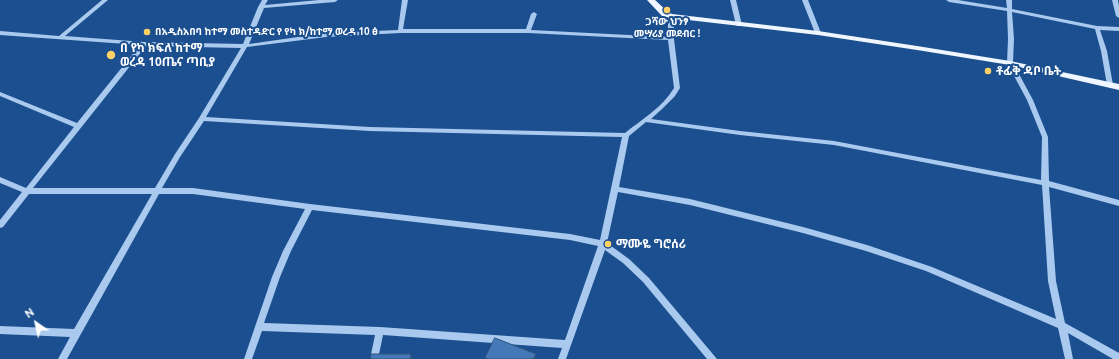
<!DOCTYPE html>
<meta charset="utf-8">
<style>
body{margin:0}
#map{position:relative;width:1119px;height:359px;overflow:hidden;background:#1b4f8f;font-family:Ubuntu,sans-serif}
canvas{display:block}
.north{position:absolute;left:16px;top:303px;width:40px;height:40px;-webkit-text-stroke:3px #1b4f8f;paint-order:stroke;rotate:326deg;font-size:11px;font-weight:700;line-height:16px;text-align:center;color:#fff}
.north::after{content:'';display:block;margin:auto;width:14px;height:18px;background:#fff;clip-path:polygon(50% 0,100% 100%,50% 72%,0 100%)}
</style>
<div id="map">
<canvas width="1119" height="359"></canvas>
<div class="north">N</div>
</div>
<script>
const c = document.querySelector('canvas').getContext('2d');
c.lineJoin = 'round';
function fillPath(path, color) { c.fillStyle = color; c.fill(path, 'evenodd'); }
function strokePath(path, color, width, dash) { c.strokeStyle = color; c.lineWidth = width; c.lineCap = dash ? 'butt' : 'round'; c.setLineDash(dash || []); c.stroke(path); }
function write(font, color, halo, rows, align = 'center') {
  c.font = font + ' Ubuntu,"Noto Sans Ethiopic",sans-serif'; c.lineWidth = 4; c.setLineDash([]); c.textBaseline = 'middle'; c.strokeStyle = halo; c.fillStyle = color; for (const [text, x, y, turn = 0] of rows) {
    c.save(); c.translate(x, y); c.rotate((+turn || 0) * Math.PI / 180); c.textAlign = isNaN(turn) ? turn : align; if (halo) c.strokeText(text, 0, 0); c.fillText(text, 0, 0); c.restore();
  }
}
const minor = new Path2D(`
 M 102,0 L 108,0 L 65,36 L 144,42 L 243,44 L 258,7 L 262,0 L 268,0 L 265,5 L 319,0 L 338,0 L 335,2 L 264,8 L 249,44 L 326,33 L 398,30 L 402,0 L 408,0 L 403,29 L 526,29 L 531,14 L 534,12 L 537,14 L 531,30 L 668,37 L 668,16 L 671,14 L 674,16 L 674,39 L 680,88 L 675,96 L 662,109 L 651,119 L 740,131 L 834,141 L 1041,180 L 1042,137 L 1027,100 L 1007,63 L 1008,39 L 1007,11 L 949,2 L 946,0 L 958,0 L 1007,8 L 1006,0 L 1012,0 L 1012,9 L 1097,26 L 1119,27 L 1119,31 L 1100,30 L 1107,51 L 1113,85 L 1110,87 L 1107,85 L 1101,51 L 1095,29 L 1012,12 L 1014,39 L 1013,63 L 1033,100 L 1048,137 L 1049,181 L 1119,200 L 1119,206 L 1049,187 L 1056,281 L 1065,323 L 1119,353 L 1119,359 L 1113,359 L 1068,333 L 1073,359 L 1065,359 L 1058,328 L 926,271 L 866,251 L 803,233 L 690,205 L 618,192 L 607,243 L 629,259 L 649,278 L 717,359 L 707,359 L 643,282 L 623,263 L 605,250 L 566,359 L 558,359 L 562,348 L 383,335 L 378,359 L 370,359 L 375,335 L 262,331 L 252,359 L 244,359 L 272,277 L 283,251 L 305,209 L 193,194 L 159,194 L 67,359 L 58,359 L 70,337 L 0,334 L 0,326 L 74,329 L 152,194 L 29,194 L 3,227 L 0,228 L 0,220 L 22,192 L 0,183 L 0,177 L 26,188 L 74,127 L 0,96 L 0,92 L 77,123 L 140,45 L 0,35 L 0,31 L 59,36 ZM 400,33 L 528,33 L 668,40 L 674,88 C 663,107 641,120 625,133 L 370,127 L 206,117 L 247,47 L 326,37 ZM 146,46 L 241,48 L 199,118 L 175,154 L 155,188 L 33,188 ZM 204,121 L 370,131 L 622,137 L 600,240 L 570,234 L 310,204 L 193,188 L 162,188 L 180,157 ZM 646,122 L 740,135 L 834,145 L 1042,185 L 1048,281 L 1056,319 L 932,267 L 867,245 L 803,227 L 690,199 L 619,187 L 629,136 ZM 312,210 L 570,240 L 598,246 L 565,340 L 380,327 L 264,323 L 280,277 L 291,251 Z
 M 730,0 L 736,0 L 742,25 L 741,26 L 737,26 L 736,25 Z
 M 802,0 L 808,0 L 821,33 L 820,34 L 818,35 L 815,33 Z
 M 1112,0 L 1118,0 L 1119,6 L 1119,18 L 1116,16 Z`);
const major = new Path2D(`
 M 647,0 L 655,0 L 668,12 L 672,14 L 818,31 L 917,46 L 1010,61 L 1119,84 L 1119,90 L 1010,65 L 917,50 L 818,35 L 671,18 L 662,16 Z`);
const shadedWall = new Path2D(`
 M 411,354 L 413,359 L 410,359 Z
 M 536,354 L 536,359 L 533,359 Z`);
const building = new Path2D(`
 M 495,338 L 536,354 L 533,359 L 488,359 L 485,358 Z
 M 371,354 L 411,354 L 410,359 L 371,359 Z`);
const markers = [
 [667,10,4,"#ffd166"],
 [147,32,4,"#ffd166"],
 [111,55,5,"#ffd166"],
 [988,71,4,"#ffd166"],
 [608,244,4,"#ffd166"]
];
const farPoinames = [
 ["ጋሻው ህንፃ",667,22],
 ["መሣሪያ መደብር !",667,34],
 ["በአዲስአበባ ከተማ መስተዳድር የ የካ ክ/ከተማ ወረዳ 10 ፅ",155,32,"left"]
];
const poiNames = [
 ["በ የካ ክፍለ ከተማ",120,48],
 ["ወረዳ 10ጤና ጣቢያ",120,62],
 ["ቶፊቅ ዳቦ ቤት",996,71],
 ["ማሙዬ ግሮሰሪ",616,244]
];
fillPath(minor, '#a9c9ee');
fillPath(major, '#f0f6ff');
fillPath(shadedWall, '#305480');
fillPath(building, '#4478b7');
strokePath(building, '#305480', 1);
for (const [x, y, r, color] of markers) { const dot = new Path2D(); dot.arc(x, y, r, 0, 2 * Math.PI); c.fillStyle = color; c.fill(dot); strokePath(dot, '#1b4f8f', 1.5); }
write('bold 10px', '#fff', '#1b4f8f', farPoinames);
write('bold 12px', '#fff', '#1b4f8f', poiNames, 'left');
</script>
